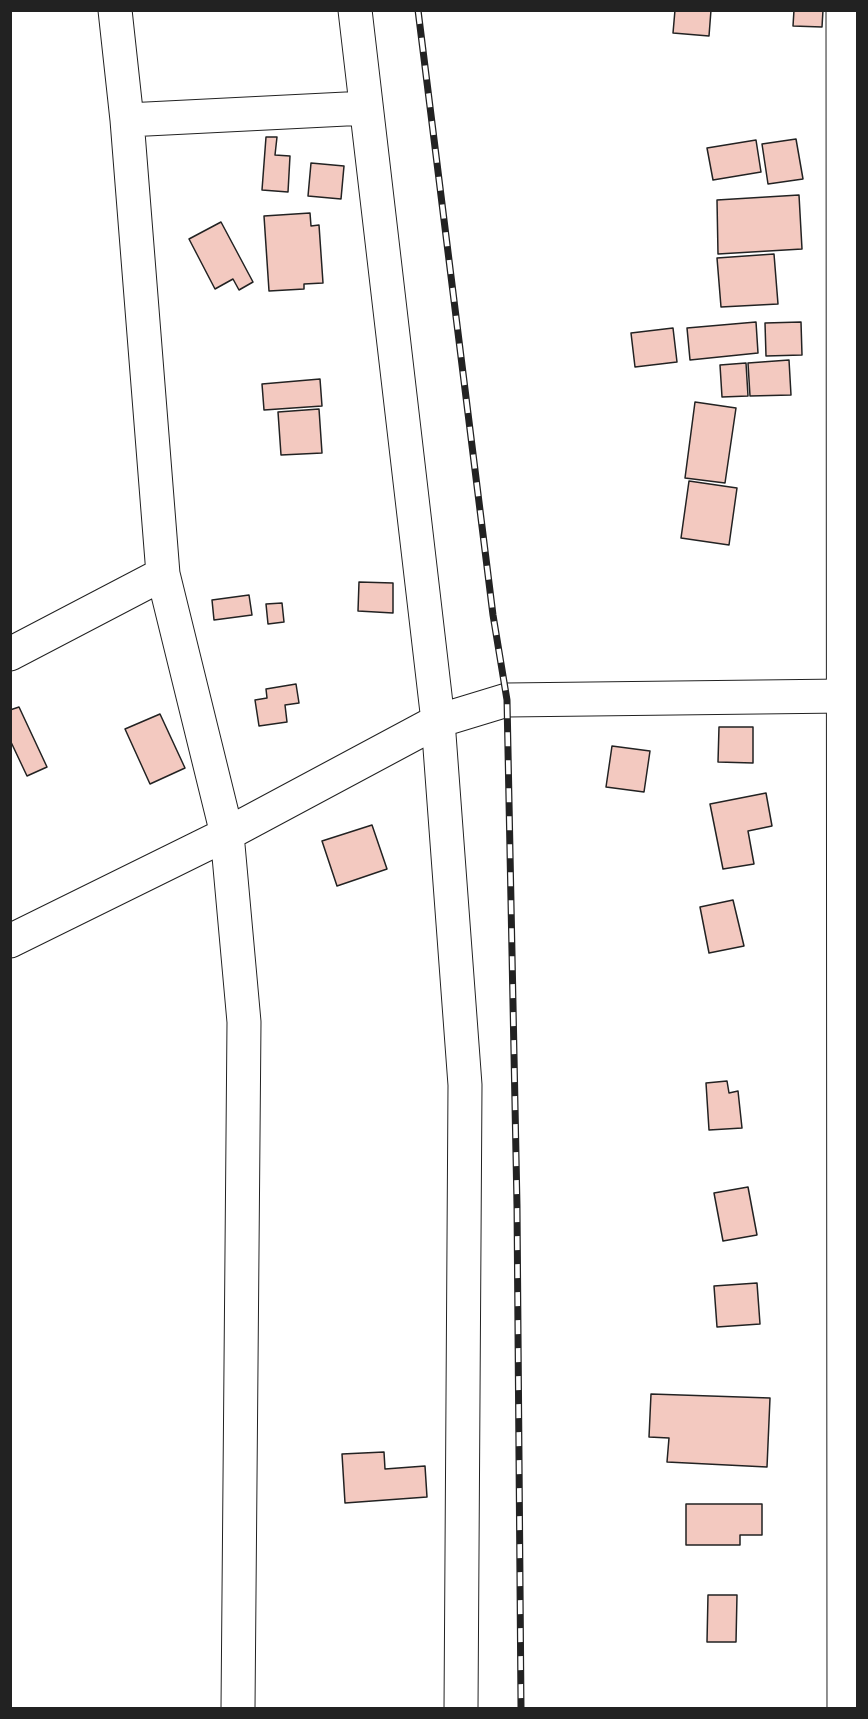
<!DOCTYPE html>
<style>
body{margin:0}
#map{position:relative;width:868px;height:1719px;overflow:hidden;background:#fff;font-family:Mulish,sans-serif}
canvas{display:block}
.frame{position:absolute;inset:0;border:12px solid #222;pointer-events:none}
</style>
<div id="map">
<canvas width="868" height="1719"></canvas>
<div class="frame"></div>
</div>
<script>
const c = document.querySelector('canvas').getContext('2d');
c.lineJoin = 'round';
function fillPath(path, color) { c.fillStyle = color; c.fill(path, 'evenodd'); }
function strokePath(path, color, width, dash) { c.strokeStyle = color; c.lineWidth = width; c.lineCap = dash ? 'butt' : 'round'; c.setLineDash(dash || []); c.stroke(path); }
const building = new Path2D(`
 M 675,10 L 711,10 L 709,36 L 673,33 Z
 M 794,10 L 823,10 L 822,27 L 793,26 Z
 M 266,137 L 277,137 L 275,155 L 290,156 L 288,192 L 262,190 Z
 M 796,139 L 803,179 L 768,184 L 762,144 Z
 M 756,140 L 761,172 L 713,180 L 707,148 Z
 M 311,163 L 344,166 L 341,199 L 308,196 Z
 M 799,195 L 802,249 L 718,254 L 717,200 Z
 M 310,213 L 311,226 L 319,225 L 323,283 L 304,284 L 304,289 L 269,291 L 264,216 Z
 M 221,222 L 253,282 L 239,290 L 233,279 L 215,289 L 189,239 Z
 M 774,254 L 778,304 L 721,307 L 717,258 Z
 M 756,322 L 758,353 L 690,360 L 687,328 Z
 M 801,322 L 802,355 L 766,356 L 765,323 Z
 M 673,328 L 677,362 L 635,367 L 631,333 Z
 M 789,360 L 791,395 L 750,396 L 748,363 Z
 M 746,363 L 748,396 L 722,397 L 720,365 Z
 M 320,379 L 322,406 L 264,410 L 262,384 Z
 M 695,402 L 736,408 L 725,483 L 685,478 Z
 M 319,409 L 322,453 L 281,455 L 278,412 Z
 M 689,481 L 737,488 L 729,545 L 681,538 Z
 M 359,582 L 393,583 L 393,613 L 358,611 Z
 M 249,595 L 252,615 L 214,620 L 212,600 Z
 M 282,603 L 284,622 L 268,624 L 266,604 Z
 M 296,684 L 299,703 L 285,705 L 287,722 L 259,726 L 255,700 L 267,698 L 266,689 Z
 M 19,707 L 47,767 L 27,776 L 10,740 L 10,710 Z
 M 160,714 L 185,768 L 150,784 L 125,729 Z
 M 719,727 L 753,727 L 753,763 L 718,762 Z
 M 612,746 L 650,751 L 644,792 L 606,787 Z
 M 766,793 L 772,826 L 748,831 L 754,864 L 723,869 L 710,804 Z
 M 372,825 L 387,869 L 337,886 L 322,841 Z
 M 733,900 L 744,946 L 709,953 L 700,907 Z
 M 727,1081 L 729,1093 L 738,1091 L 742,1128 L 709,1130 L 706,1083 Z
 M 748,1187 L 757,1235 L 723,1241 L 714,1193 Z
 M 757,1283 L 760,1324 L 717,1327 L 714,1286 Z
 M 651,1394 L 770,1398 L 767,1467 L 667,1462 L 669,1438 L 649,1437 Z
 M 384,1452 L 385,1469 L 425,1466 L 427,1497 L 345,1503 L 342,1454 Z
 M 686,1504 L 762,1504 L 762,1535 L 740,1535 L 740,1545 L 686,1545 Z
 M 708,1595 L 737,1595 L 736,1642 L 707,1642 Z`);
const minor = new Path2D(`
 M 115,10 L 127,120 L 163,574 L 227,834 L 244,1022 L 238,1708
 M 355,10 L 438,721 L 465,1085 L 461,1708
 M 127,120 L 366,108
 M 10,654 L 163,574
 M 10,941 L 227,834 L 438,721 L 507,700 L 843,696`);
const highway = new Path2D(`
 M 843,10 L 844,1708`);
const rail = new Path2D(`
 M 418,10 L 493,615 L 507,700 L 517,1206 L 521,1708`);
fillPath(building, '#f3c9c0');
strokePath(building, '#222', 1.5);
strokePath(minor, '#222', 35);
strokePath(highway, '#222', 35);
strokePath(minor, '#fff', 33);
strokePath(highway, '#fff', 33);
strokePath(rail, '#222', 7);
strokePath(rail, '#fff', 4.5, [14]);
</script>
